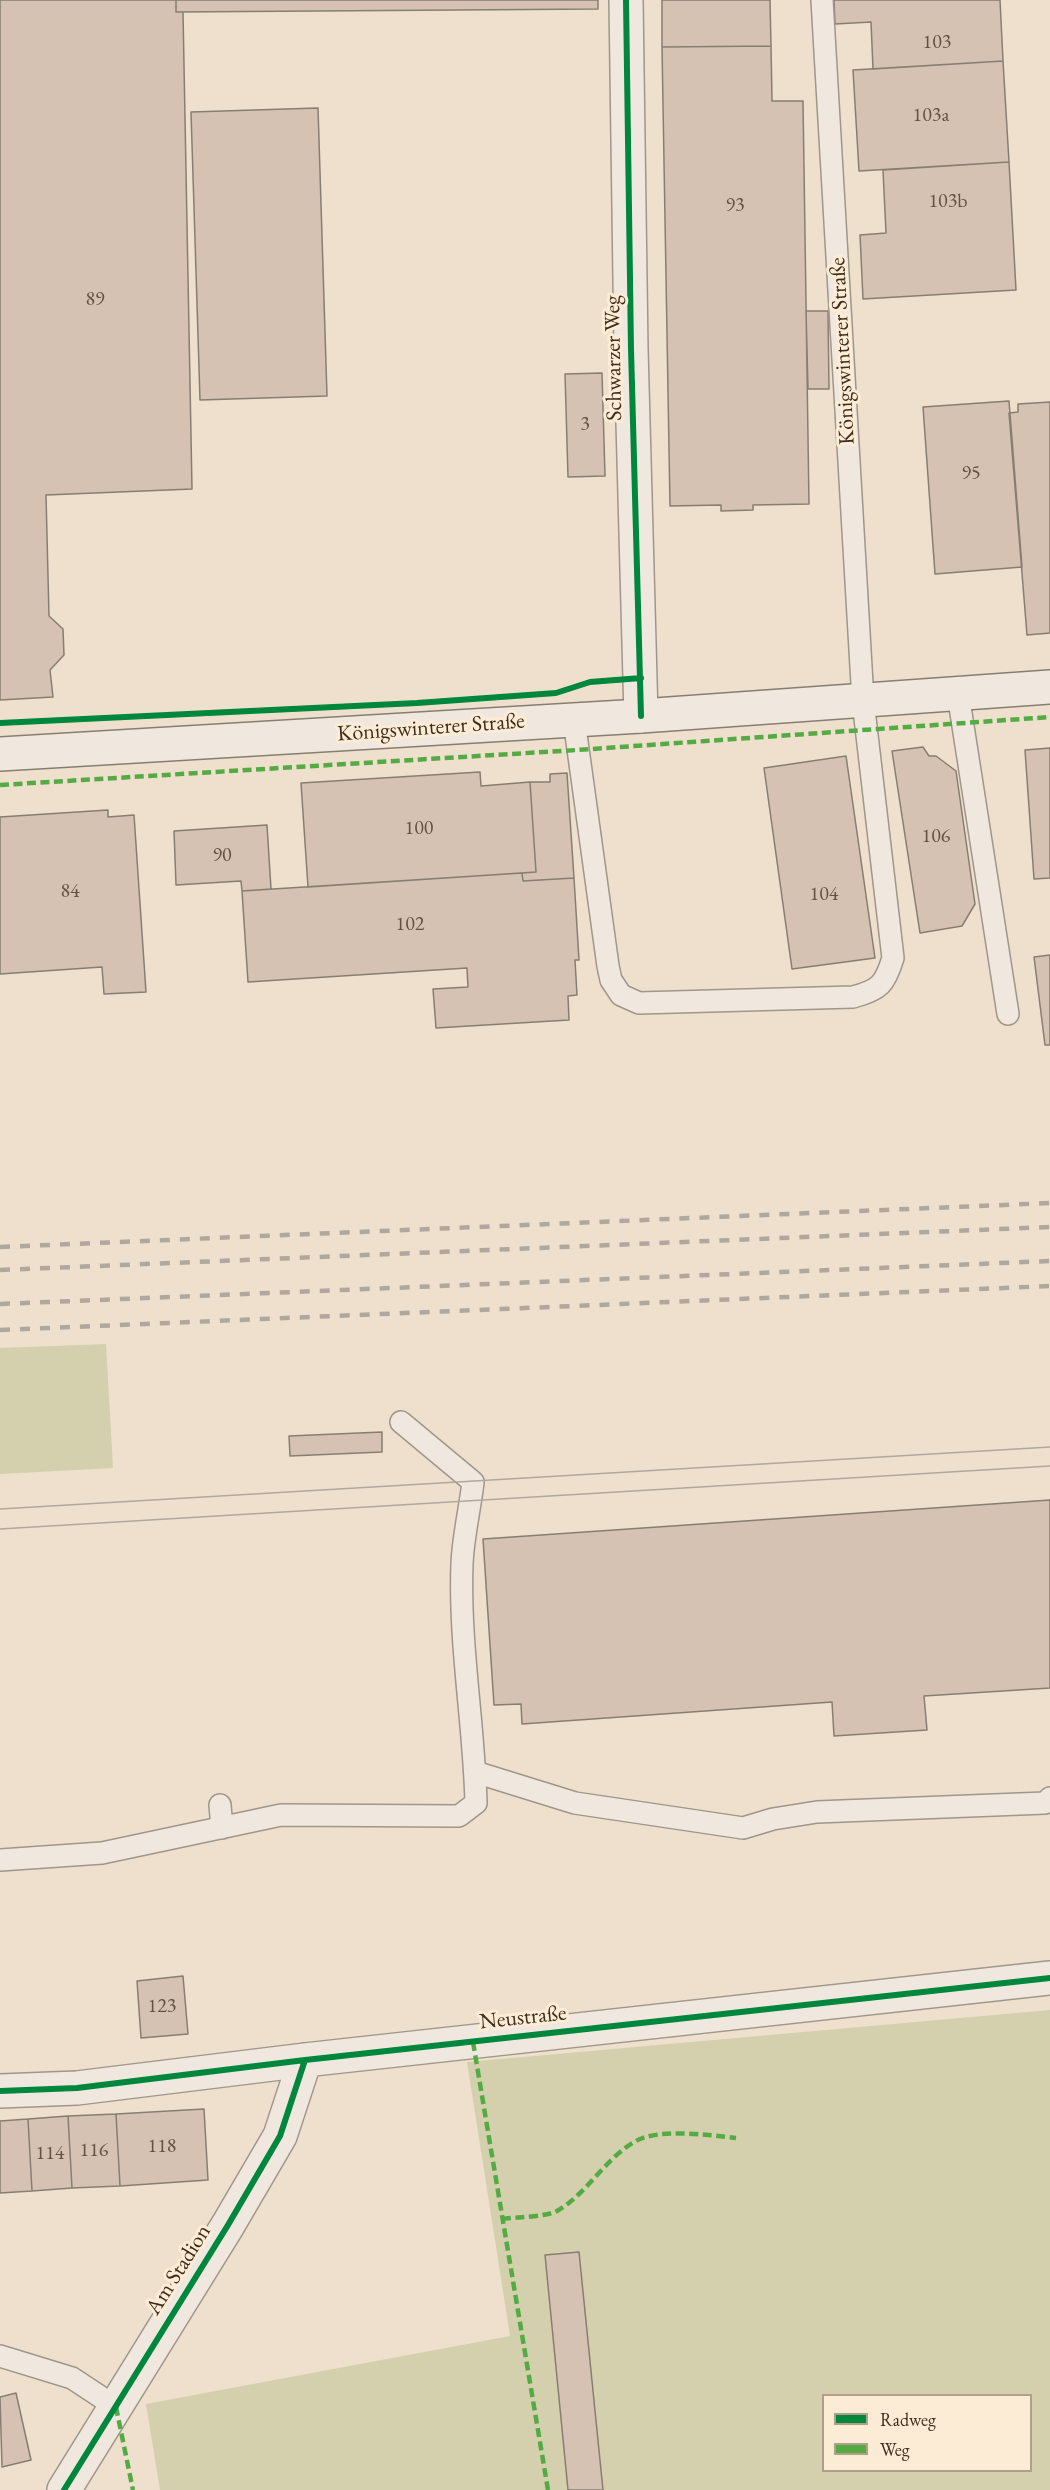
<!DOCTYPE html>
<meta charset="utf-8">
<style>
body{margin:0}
#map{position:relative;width:1050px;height:2490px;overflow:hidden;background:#eee0cd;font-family:"EB Garamond",serif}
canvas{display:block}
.legend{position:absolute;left:822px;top:2394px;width:210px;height:78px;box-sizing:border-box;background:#fdecd5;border:2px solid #b0a08b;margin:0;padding:8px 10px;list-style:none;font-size:18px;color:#3c2d1d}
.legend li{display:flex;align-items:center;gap:12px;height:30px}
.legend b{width:30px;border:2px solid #b0a08b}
</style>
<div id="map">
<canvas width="1050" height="2490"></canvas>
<ul class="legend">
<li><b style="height:8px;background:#00873e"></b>Radweg</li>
<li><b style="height:8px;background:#55ab43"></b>Weg</li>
</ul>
</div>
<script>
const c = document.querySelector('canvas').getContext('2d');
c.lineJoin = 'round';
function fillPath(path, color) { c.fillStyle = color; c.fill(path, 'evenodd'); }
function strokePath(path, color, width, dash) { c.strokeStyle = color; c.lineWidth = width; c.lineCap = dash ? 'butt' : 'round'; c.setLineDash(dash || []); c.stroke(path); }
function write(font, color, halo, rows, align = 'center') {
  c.font = font + ' "EB Garamond",serif'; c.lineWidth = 6; c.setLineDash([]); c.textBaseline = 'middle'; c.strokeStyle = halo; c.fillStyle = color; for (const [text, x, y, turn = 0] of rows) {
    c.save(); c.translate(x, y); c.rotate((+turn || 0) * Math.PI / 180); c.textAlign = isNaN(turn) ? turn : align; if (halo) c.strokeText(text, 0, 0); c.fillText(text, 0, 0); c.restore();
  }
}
const green = new Path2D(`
 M 106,1344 L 113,1468 L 0,1474 L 0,1348 Z
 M 1050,2010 L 1050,2490 L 160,2490 L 146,2404 L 510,2336 L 467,2062 ZM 824,2396 L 1030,2396 L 1030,2470 L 824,2470 Z`);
const building = new Path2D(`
 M 0,0 L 176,0 L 176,12 L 183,12 L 192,489 L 46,495 L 49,616 L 63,629 L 64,655 L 50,670 L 53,697 L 0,700 Z
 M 176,0 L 598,0 L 598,9 L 176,12 Z
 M 662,0 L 770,0 L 771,46 L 662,47 Z
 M 834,0 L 1000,0 L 1003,61 L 873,69 L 871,22 L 835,24 Z
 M 771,46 L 772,101 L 803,101 L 809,504 L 753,505 L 753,510 L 721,511 L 721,505 L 670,506 L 662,47 Z
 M 1003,61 L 1009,162 L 859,171 L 853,70 Z
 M 318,108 L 327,396 L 200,400 L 191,112 Z
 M 1009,162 L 1016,290 L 863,299 L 860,235 L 886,233 L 883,170 Z
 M 806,311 L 828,311 L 829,389 L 808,389 Z
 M 602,373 L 605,476 L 568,477 L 565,374 Z
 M 1009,401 L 1022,567 L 935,574 L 923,407 Z
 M 1050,402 L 1050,633 L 1027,635 L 1009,413 L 1018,412 L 1018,404 Z
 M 923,747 L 929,756 L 936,756 L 956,771 L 975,904 L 962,926 L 920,933 L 892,751 Z
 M 1050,748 L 1050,878 L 1034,879 L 1025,750 Z
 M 846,756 L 875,958 L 792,969 L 764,768 Z
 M 480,772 L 481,786 L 530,782 L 536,872 L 308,887 L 301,783 Z
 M 567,773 L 574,878 L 523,881 L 522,873 L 536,872 L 530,782 L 550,782 L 550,774 Z
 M 108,810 L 108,817 L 134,815 L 146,992 L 104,994 L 102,967 L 0,974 L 0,817 Z
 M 267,825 L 271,889 L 242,891 L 241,881 L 176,885 L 174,831 Z
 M 522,873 L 523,881 L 574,878 L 579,960 L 575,960 L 577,995 L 568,996 L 569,1020 L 436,1028 L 433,989 L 468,987 L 467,968 L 248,982 L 242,891 Z
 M 1050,955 L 1050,1045 L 1045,1045 L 1034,957 Z
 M 382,1432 L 382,1452 L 290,1456 L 289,1436 Z
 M 1050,1500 L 1050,1688 L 924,1696 L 927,1730 L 834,1736 L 832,1702 L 522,1724 L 521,1704 L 494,1705 L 483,1539 Z
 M 183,1976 L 188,2034 L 141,2038 L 137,1981 Z
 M 204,2109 L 208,2180 L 120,2186 L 116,2114 Z
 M 116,2114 L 120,2186 L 72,2188 L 68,2116 Z
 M 68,2116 L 72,2188 L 32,2191 L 28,2119 Z
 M 28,2119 L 32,2191 L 0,2193 L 0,2121 Z
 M 579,2252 L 603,2490 L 568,2490 L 545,2255 Z
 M 16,2393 L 31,2460 L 2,2467 L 0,2397 Z`);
const service = new Path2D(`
 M 958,694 L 1008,1014
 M 574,720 L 608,966 L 611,980 L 621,995 L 639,1003 L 853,997 C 880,990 885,984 893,958 L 863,701 L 822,0
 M 475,1772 L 575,1803 L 743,1828 L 773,1819 L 817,1812 L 1045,1803 L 1050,1798
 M 220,1805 L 222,1828
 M 0,1860 L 102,1853 L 281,1815 L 459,1816 L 476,1803 C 474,1723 459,1644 462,1564 C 463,1537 470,1509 473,1482 L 401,1422
 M 0,2356 L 72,2378 L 116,2407`);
const minor = new Path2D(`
 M 626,0 L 631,349 L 641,716
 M 0,2091 L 77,2088 L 305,2060 L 1050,1978
 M 64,2490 L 228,2225 L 280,2136 L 305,2060`);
const secondary = new Path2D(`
 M 0,754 L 641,716 L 1050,687`);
const tram = new Path2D(`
 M 0,1509 L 1050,1447
 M 0,1529 L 1050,1466`);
const rail = new Path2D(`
 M 0,1247 L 1050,1203
 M 0,1270 L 1050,1227
 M 0,1304 L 1050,1261
 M 0,1330 L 1050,1286`);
const quiet = new Path2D(`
 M 0,785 L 577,750 L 1050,717
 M 473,2042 L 548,2490
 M 502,2219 C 516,2217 546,2217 557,2211 C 587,2194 605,2158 636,2141 C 659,2128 709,2135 736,2138
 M 116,2407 L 133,2490`);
const cycleway = new Path2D(`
 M 626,0 L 631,349 L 641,716
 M 0,723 L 417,703 L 556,693 L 590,682 L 641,678
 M 0,2091 L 77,2088 L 305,2060 L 1050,1978
 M 64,2490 L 228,2225 L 280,2136 L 305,2060`);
const numberNames = [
 ["103",937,43],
 ["103a",931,116],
 ["103b",948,202],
 ["93",735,206],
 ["89",95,300],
 ["3",585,425],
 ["95",971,474],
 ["100",419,829],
 ["106",936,837],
 ["90",222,856],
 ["84",70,892],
 ["104",824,895],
 ["102",410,925],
 ["123",162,2007],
 ["118",162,2147],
 ["116",94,2151],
 ["114",50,2154]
];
const streetNames = [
 ["Königswinterer Straße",843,351,-93],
 ["Schwarzer Weg",614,358,-91],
 ["Königswinterer Straße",431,728,-4],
 ["Neustraße",523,2018,-6],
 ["Am Stadion",179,2270,-58]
];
fillPath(green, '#d4d0ad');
fillPath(building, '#d5c2b3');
strokePath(building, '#877e72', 1.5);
strokePath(service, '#a09689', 24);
strokePath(minor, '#a09689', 36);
strokePath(secondary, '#877e72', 36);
strokePath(service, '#f0e8df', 21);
strokePath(minor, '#f0e8df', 33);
strokePath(secondary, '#f0e8df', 33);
strokePath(tram, '#afa89f', 1.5);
strokePath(rail, '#afa89f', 4.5, [10, 10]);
strokePath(quiet, '#55ab43', 4.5, [9, 4.5]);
strokePath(cycleway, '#00873e', 6);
write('20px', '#625242', null, numberNames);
write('22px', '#3c2d1d', '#fdecd5', streetNames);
</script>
